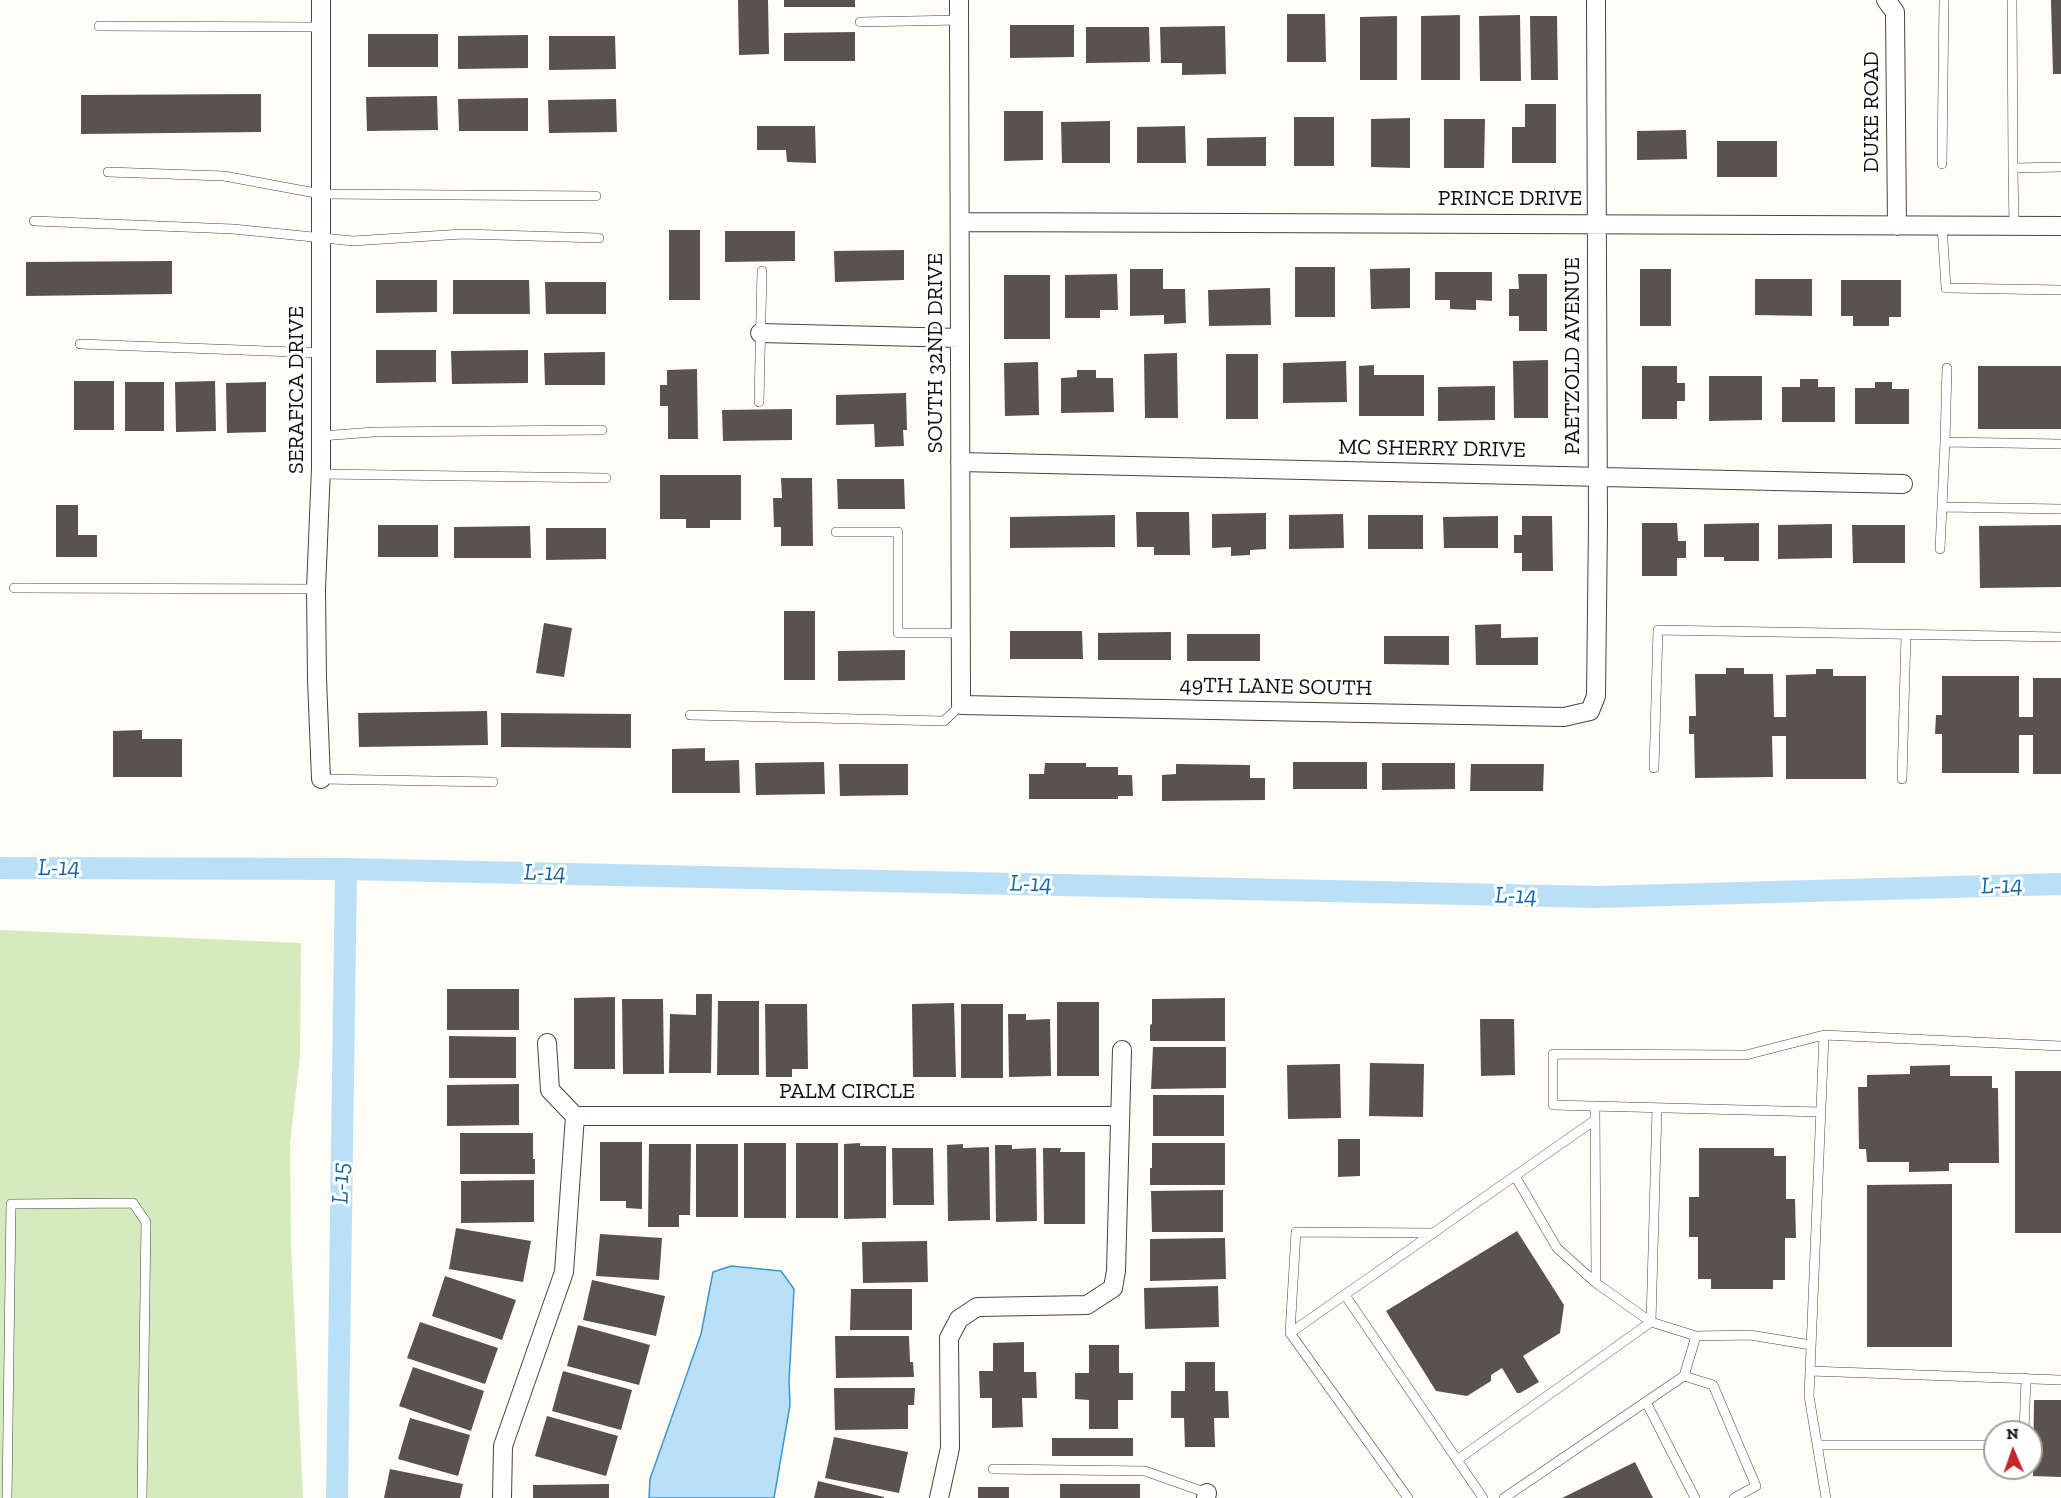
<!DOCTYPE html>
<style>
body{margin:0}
#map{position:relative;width:2061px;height:1498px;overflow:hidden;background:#fffdf5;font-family:"Zilla Slab",serif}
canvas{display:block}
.north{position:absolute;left:1983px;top:1420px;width:60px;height:60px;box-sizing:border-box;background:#fff;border:2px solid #a0a0a0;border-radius:50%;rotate:358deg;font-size:16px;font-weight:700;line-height:24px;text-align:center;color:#111}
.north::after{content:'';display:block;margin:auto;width:21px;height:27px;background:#c4262e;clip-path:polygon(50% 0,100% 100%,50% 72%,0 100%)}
</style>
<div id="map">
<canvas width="2061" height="1498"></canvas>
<div class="north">N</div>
</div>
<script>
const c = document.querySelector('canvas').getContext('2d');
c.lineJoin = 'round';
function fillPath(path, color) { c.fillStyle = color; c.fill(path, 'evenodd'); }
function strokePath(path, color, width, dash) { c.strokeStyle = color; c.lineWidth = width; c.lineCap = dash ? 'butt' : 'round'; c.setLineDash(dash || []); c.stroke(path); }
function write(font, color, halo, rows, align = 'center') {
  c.font = font + ' "Zilla Slab",serif'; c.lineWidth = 6; c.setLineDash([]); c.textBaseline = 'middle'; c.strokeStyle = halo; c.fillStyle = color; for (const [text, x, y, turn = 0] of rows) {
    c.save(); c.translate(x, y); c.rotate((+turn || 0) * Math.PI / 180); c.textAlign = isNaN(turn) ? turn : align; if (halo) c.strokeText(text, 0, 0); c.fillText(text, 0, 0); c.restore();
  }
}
const green = new Path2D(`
 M 0,930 L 301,943 L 300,1056 L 290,1143 L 291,1245 L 303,1498 L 0,1498 Z`);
const water = new Path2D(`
 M 731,1266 L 781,1271 L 794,1289 L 789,1381 L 790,1405 L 774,1498 L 649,1498 L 650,1479 L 701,1334 L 713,1272 Z`);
const canal = new Path2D(`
 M 0,868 L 346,869 L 1596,897 L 2061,884
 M 337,1498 L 346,869`);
const building = new Path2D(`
 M 738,0 L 768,0 L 769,54 L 739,55 Z
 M 784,0 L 855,0 L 855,7 L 784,7 Z
 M 2051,0 L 2061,0 L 2061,74 L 2053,74 Z
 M 1287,14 L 1325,14 L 1326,62 L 1287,62 Z
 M 1460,15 L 1460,80 L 1421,80 L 1421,16 Z
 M 1520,15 L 1521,81 L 1480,81 L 1479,16 Z
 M 1397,16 L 1397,80 L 1360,80 L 1360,17 Z
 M 1530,16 L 1557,16 L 1558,80 L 1531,80 Z
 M 1010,25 L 1074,25 L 1074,57 L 1010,58 Z
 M 1225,26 L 1226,74 L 1182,75 L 1182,63 L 1161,63 L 1160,27 Z
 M 1086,27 L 1149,27 L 1150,62 L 1086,63 Z
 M 855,32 L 855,61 L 784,61 L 784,33 Z
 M 368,34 L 438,34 L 438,67 L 368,67 Z
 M 528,35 L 528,68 L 458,69 L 458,36 Z
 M 549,36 L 615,36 L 616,69 L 549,70 Z
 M 261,94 L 261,132 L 81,134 L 81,95 Z
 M 437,96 L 438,130 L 367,131 L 366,97 Z
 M 528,98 L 528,131 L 459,131 L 458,99 Z
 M 616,99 L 617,132 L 549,133 L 548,100 Z
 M 1525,104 L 1556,104 L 1556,163 L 1512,163 L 1512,127 L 1525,127 Z
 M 1004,111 L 1043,111 L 1043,160 L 1004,161 Z
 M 1294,117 L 1334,117 L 1334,166 L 1294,166 Z
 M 1410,118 L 1410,168 L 1371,167 L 1371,119 Z
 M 1444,119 L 1485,119 L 1484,168 L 1444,168 Z
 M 1110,121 L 1110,163 L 1062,163 L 1061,122 Z
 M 757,126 L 815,126 L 816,163 L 787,162 L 786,150 L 757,150 Z
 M 1185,126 L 1186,163 L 1137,163 L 1137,127 Z
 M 1686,130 L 1687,159 L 1637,160 L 1637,131 Z
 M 1266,137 L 1266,166 L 1207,166 L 1207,138 Z
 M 1717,141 L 1777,141 L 1777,177 L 1717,177 Z
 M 669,230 L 700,230 L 700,300 L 669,300 Z
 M 725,231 L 795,231 L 795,261 L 725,262 Z
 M 904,250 L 904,280 L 835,282 L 834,251 Z
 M 172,261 L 172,294 L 26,296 L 26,262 Z
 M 1295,267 L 1335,267 L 1335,317 L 1295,317 Z
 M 1410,268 L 1410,308 L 1371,309 L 1370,269 Z
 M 1130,269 L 1163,269 L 1163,289 L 1185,289 L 1186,323 L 1164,324 L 1164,315 L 1130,316 Z
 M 1640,269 L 1671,269 L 1671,326 L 1640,326 Z
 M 1435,272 L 1492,272 L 1492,301 L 1476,300 L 1476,310 L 1450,309 L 1450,300 L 1435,300 Z
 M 1117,274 L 1118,310 L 1100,310 L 1100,318 L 1065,318 L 1065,275 Z
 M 1518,274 L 1547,274 L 1547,331 L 1519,331 L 1519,316 L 1509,316 L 1509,289 L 1519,289 Z
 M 1004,275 L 1050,275 L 1050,339 L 1004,339 Z
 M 1755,279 L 1812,279 L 1812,316 L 1755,315 Z
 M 376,280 L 437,280 L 437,312 L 376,313 Z
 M 453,280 L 529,280 L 530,314 L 453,314 Z
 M 1841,280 L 1901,280 L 1901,317 L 1889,317 L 1889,326 L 1853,326 L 1853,316 L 1841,316 Z
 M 545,282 L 606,282 L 606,314 L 546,314 Z
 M 1270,288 L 1271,325 L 1209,326 L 1208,290 Z
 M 376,350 L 436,350 L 436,382 L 376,383 Z
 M 528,350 L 528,383 L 452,384 L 451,351 Z
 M 605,352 L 605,385 L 545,385 L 544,353 Z
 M 1177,353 L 1178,418 L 1145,418 L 1144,354 Z
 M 1226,354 L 1258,354 L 1258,419 L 1226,419 Z
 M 1548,360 L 1548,418 L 1514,418 L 1513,361 Z
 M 1346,361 L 1347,402 L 1283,403 L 1283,363 Z
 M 1038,362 L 1039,415 L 1005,416 L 1004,363 Z
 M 1374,365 L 1374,375 L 1424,375 L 1424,416 L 1359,416 L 1359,366 Z
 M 1642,366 L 1677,366 L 1677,383 L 1685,383 L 1685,401 L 1677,401 L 1677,419 L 1642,419 Z
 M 1978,366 L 2061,366 L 2061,429 L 1978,429 Z
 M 697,369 L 698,439 L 668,439 L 668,406 L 660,406 L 660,385 L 667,385 L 667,370 Z
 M 1077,370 L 1096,370 L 1096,378 L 1113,378 L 1114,412 L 1061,413 L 1061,378 L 1077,377 Z
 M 1709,376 L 1762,376 L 1762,420 L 1709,421 Z
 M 1800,379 L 1818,379 L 1818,387 L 1835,387 L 1835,422 L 1782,422 L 1782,387 L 1800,387 Z
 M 74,381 L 114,381 L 114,430 L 74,430 Z
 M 215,381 L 216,431 L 176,432 L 175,382 Z
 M 125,382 L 164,382 L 164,431 L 125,431 Z
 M 266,382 L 266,432 L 227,433 L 226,383 Z
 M 1875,382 L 1892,382 L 1892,389 L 1909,389 L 1909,424 L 1855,424 L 1855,388 L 1875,388 Z
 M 1495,386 L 1495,420 L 1438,421 L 1438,387 Z
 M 906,393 L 907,430 L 903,430 L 904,446 L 875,447 L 874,424 L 836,425 L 836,395 Z
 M 792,409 L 792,440 L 723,441 L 722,410 Z
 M 660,475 L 741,475 L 741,520 L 710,520 L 710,528 L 686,528 L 686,519 L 660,519 Z
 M 781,478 L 812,478 L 813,546 L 781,546 L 781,527 L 774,527 L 773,498 L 782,498 Z
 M 837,479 L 904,479 L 905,509 L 838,509 Z
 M 56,505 L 78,505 L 78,535 L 97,535 L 97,557 L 56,557 Z
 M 1136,512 L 1189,512 L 1190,555 L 1154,555 L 1154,547 L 1137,547 Z
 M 1266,513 L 1266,549 L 1250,550 L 1250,555 L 1231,556 L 1231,547 L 1212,548 L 1212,514 Z
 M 1343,514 L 1344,548 L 1289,549 L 1289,515 Z
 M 1115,515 L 1115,547 L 1010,548 L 1010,517 Z
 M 1368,515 L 1423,515 L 1423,549 L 1368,549 Z
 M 1498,516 L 1498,548 L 1444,548 L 1443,517 Z
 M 1522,516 L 1552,516 L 1553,571 L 1522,571 L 1522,553 L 1514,553 L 1514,535 L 1522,535 Z
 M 1642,523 L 1677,523 L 1678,541 L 1686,541 L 1686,558 L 1677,558 L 1677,576 L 1642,576 Z
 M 1759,523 L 1759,561 L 1724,561 L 1724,557 L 1704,557 L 1704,524 Z
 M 1832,524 L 1832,558 L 1778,559 L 1778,525 Z
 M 378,525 L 438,525 L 438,557 L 378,557 Z
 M 1852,525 L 1905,525 L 1905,563 L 1853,563 Z
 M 2061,525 L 2061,587 L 1980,588 L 1979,526 Z
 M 530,526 L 531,558 L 454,558 L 454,527 Z
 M 546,528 L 606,528 L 606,559 L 546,560 Z
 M 784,611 L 815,611 L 815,680 L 784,680 Z
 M 544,623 L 572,628 L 564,677 L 536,673 Z
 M 1501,624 L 1501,638 L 1538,637 L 1538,665 L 1476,665 L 1475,625 Z
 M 1010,631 L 1082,631 L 1083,659 L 1010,659 Z
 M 1171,632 L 1171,660 L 1098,660 L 1098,633 Z
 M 1187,634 L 1260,634 L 1260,661 L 1187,661 Z
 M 1384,636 L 1449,636 L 1449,665 L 1384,664 Z
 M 905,650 L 905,680 L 838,681 L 838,651 Z
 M 1726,668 L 1744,668 L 1744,674 L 1773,674 L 1774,717 L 1786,717 L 1786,675 L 1816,674 L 1816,669 L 1833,669 L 1833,676 L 1866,676 L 1866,779 L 1786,779 L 1786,736 L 1772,736 L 1773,777 L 1695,778 L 1694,734 L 1689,734 L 1689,716 L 1696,716 L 1695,674 L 1726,674 Z
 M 1942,676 L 2019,676 L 2019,717 L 2033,717 L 2033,678 L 2061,678 L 2061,774 L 2033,774 L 2033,735 L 2019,735 L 2019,773 L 1942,773 L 1942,734 L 1935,734 L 1936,715 L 1942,715 Z
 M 487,711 L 488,745 L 359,747 L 358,713 Z
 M 501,713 L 631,714 L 631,748 L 501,747 Z
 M 142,730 L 142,739 L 182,739 L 182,777 L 113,777 L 113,731 Z
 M 705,748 L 705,761 L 739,760 L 740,793 L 672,793 L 672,749 Z
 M 824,762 L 825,794 L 756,795 L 755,763 Z
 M 1293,762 L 1367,762 L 1367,789 L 1293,789 Z
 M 1045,763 L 1086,763 L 1086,767 L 1118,767 L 1118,775 L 1132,775 L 1133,796 L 1118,796 L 1118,799 L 1029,799 L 1029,774 L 1044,774 Z
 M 1382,763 L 1455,763 L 1455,789 L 1382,790 Z
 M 839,764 L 908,764 L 908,795 L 840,796 Z
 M 1176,764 L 1250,765 L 1250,778 L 1265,778 L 1265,800 L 1162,801 L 1162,775 L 1176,774 Z
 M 1471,764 L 1544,764 L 1543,791 L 1470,791 Z
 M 447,989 L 519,989 L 519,1030 L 447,1030 Z
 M 696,994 L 712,994 L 711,1073 L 669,1073 L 670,1014 L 696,1015 Z
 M 615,997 L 615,1069 L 574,1069 L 574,998 Z
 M 1225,998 L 1225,1041 L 1150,1041 L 1150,1025 L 1152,1024 L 1152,999 Z
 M 622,999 L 663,999 L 664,1074 L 623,1074 Z
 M 718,1001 L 759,1001 L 759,1075 L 717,1075 Z
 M 1057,1002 L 1099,1002 L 1099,1076 L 1057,1076 Z
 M 954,1003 L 956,1077 L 913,1077 L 912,1004 Z
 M 765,1004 L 807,1004 L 808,1069 L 792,1069 L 792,1077 L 766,1077 Z
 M 961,1004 L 1003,1004 L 1003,1078 L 961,1078 Z
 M 1008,1014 L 1026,1014 L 1026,1020 L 1050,1019 L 1051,1076 L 1009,1077 Z
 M 1480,1019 L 1514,1019 L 1515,1075 L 1481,1076 Z
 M 449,1036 L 516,1037 L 516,1078 L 449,1078 Z
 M 1153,1047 L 1226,1047 L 1226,1088 L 1151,1089 Z
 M 1370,1063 L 1424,1064 L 1423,1117 L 1369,1116 Z
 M 1340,1064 L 1341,1118 L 1288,1119 L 1287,1065 Z
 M 1950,1065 L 1950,1076 L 1992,1076 L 1992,1088 L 1998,1088 L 1999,1163 L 1949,1163 L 1949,1171 L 1909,1172 L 1909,1162 L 1867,1162 L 1866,1149 L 1859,1149 L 1858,1087 L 1867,1087 L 1867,1075 L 1910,1074 L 1910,1066 Z
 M 2015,1071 L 2061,1071 L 2061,1233 L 2015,1233 Z
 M 519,1084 L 519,1125 L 447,1126 L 447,1085 Z
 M 1153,1095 L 1224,1095 L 1224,1136 L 1153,1136 Z
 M 460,1133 L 533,1133 L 533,1159 L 535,1159 L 535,1174 L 460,1174 Z
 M 1338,1139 L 1360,1139 L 1360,1176 L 1338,1177 Z
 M 600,1142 L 642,1142 L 642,1209 L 626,1208 L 626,1201 L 600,1201 Z
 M 744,1143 L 786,1143 L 786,1218 L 744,1218 Z
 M 796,1143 L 838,1143 L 838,1218 L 796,1218 Z
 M 860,1143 L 860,1146 L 886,1146 L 886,1218 L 844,1219 L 844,1144 Z
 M 1152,1143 L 1225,1143 L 1225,1185 L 1150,1185 L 1150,1168 L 1152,1168 Z
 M 649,1144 L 691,1144 L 690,1215 L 679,1215 L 679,1227 L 648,1227 Z
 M 696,1144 L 738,1144 L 738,1217 L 696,1217 Z
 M 963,1144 L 963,1148 L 989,1147 L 990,1220 L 948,1221 L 947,1145 Z
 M 995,1145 L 1012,1145 L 1012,1149 L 1036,1148 L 1037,1221 L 996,1222 Z
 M 892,1148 L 933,1148 L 934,1205 L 893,1205 Z
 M 1043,1148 L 1061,1148 L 1060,1152 L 1085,1152 L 1085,1224 L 1044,1224 Z
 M 1699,1148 L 1774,1148 L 1774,1156 L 1786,1156 L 1786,1199 L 1795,1199 L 1796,1238 L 1785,1238 L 1785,1280 L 1773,1280 L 1773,1289 L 1711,1289 L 1711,1279 L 1698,1279 L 1698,1237 L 1689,1237 L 1689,1197 L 1699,1197 Z
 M 534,1180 L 534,1222 L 461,1223 L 461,1181 Z
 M 1952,1184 L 1952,1347 L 1867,1347 L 1867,1185 Z
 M 1223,1190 L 1223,1232 L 1152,1232 L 1151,1191 Z
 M 456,1228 L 531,1241 L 523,1282 L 449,1269 Z
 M 1517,1231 L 1564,1305 L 1560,1333 L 1523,1356 L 1539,1382 L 1520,1393 L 1517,1393 L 1502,1368 L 1491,1375 L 1491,1381 L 1467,1396 L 1436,1391 L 1386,1311 Z
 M 600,1234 L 662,1238 L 659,1280 L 596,1276 Z
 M 1225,1238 L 1226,1279 L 1150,1281 L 1150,1239 Z
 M 927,1241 L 928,1282 L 863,1283 L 862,1242 Z
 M 445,1276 L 516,1300 L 502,1340 L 432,1316 Z
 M 592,1280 L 665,1296 L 656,1336 L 583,1320 Z
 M 1218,1286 L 1219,1327 L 1145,1329 L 1144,1288 Z
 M 851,1289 L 912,1289 L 912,1330 L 850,1330 Z
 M 420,1322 L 498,1348 L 485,1384 L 407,1358 Z
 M 578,1325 L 650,1345 L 639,1385 L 567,1366 Z
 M 835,1336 L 909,1336 L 910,1362 L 913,1362 L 914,1377 L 836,1378 Z
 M 1024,1342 L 1024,1372 L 1036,1372 L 1037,1398 L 1022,1398 L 1023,1427 L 992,1428 L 992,1398 L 980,1398 L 979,1371 L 993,1371 L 993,1343 Z
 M 1089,1345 L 1119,1345 L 1119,1373 L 1133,1373 L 1133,1400 L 1118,1400 L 1118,1429 L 1089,1429 L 1089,1400 L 1075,1399 L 1075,1373 L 1089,1373 Z
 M 1185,1362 L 1215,1362 L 1215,1391 L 1228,1391 L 1229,1418 L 1214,1418 L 1215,1447 L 1185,1447 L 1184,1418 L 1171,1418 L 1171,1391 L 1185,1391 Z
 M 413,1367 L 484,1391 L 471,1431 L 399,1406 Z
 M 563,1371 L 632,1390 L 621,1430 L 552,1411 Z
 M 834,1388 L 915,1388 L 914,1405 L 908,1405 L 908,1429 L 835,1430 Z
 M 2034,1400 L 2061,1400 L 2061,1477 L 2033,1476 Z
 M 547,1416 L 618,1436 L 606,1476 L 535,1456 Z
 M 410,1418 L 470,1435 L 458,1476 L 398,1459 Z
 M 834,1437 L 908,1452 L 899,1493 L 825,1478 Z
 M 1052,1438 L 1133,1438 L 1133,1456 L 1052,1456 Z
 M 1635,1462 L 1653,1498 L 1562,1498 Z
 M 390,1469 L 463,1484 L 460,1498 L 384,1498 Z
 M 818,1481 L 884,1497 L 884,1498 L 814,1498 Z
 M 609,1484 L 609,1498 L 533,1498 L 533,1485 Z
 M 1060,1484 L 1140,1484 L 1140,1498 L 1060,1498 Z
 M 978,1487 L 1009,1487 L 1009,1498 L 978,1498 Z`);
const service = new Path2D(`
 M 2012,0 L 2013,168 L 2061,167
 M 860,22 L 959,20
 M 99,26 L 321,27
 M 1942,164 L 1944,0
 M 2013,168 L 2014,226
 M 108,172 L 224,176 L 321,194 L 596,196
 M 34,221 L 233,229 L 353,241 L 463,234 L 599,238
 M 1942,225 L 1946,288 L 2061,290
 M 80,344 L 321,353
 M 1947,368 L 1945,442 L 2061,444
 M 759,402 L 762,271
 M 321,436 L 374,432 L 602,430
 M 321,474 L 606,478
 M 1942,507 L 2061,509
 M 836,532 L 898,532 L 898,633 L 961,633
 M 1940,549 L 1945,442
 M 14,588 L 316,589
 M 690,715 L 944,721 L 961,705
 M 1654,768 L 1658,630 L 2061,637
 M 321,779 L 493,782
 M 1902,779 L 1906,634
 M 1657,1108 L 1651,1322 L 1696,1336 L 1750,1335 L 1811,1345
 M 1821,1112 L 1553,1105 L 1553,1054 L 1746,1055 L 1824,1035
 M 1515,1176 L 1557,1248 L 1596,1283
 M 1345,1295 L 1483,1498
 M 1290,1333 L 1296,1232 L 1434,1233
 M 1810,1371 L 2061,1380
 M 1684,1376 L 1713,1385 L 1756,1486 L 1734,1498
 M 1646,1402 L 1695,1498
 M 2024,1432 L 2026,1378
 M 1817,1445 L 1995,1445
 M 1457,1460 L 1651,1322 L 1596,1283 L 1595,1106
 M 993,1469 L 1145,1471 L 1207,1493
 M 7,1498 L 11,1204 L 133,1203 L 146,1222 L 142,1498
 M 1408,1498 L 1290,1333 L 1595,1120
 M 1504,1498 L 1684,1376 L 1696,1336
 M 1826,1498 L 1809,1396 L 1824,1035 L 2061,1046`);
const minor = new Path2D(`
 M 321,0 L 321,468 L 316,589 L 317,679 L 321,779
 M 959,0 L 961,705 L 1564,717 L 1590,711 L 1596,696 L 1598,523 L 1596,0
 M 1886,0 L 1895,12 L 1897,226
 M 960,222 L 2061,226
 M 760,333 L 960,338
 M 960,462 L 1903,484
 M 547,1043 L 550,1090 L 575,1116 L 1119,1116
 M 502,1498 L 503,1446 L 564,1272 L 575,1116
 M 939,1498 L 950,1448 L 949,1338 L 959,1319 L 977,1307 L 1087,1305 L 1113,1288 L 1116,1271 L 1122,1050
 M 1206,1498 L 1207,1493`);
const streetNames = [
 ["DUKE ROAD",1872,112,-90],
 ["PRINCE DRIVE",1510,199],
 ["SOUTH 32ND DRIVE",936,353,-90],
 ["PAETZOLD AVENUE",1573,356,-90],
 ["SERAFICA DRIVE",297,390,-90],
 ["MC SHERRY DRIVE",1432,449,1],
 ["49TH LANE SOUTH",1276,687,1],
 ["PALM CIRCLE",847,1092]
];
const waterNames = [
 ["L-14",59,868],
 ["L-14",545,873,1],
 ["L-14",1031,884,1],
 ["L-14",2002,886,-2],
 ["L-14",1516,896,1],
 ["L-15",341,1183,-89]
];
fillPath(green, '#d5ebbd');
fillPath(water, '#b9e0f7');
strokePath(water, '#3f96cf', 1.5);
strokePath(canal, '#b9e0f7', 22);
fillPath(building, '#5a524d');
strokePath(service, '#444', 10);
strokePath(minor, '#444', 20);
strokePath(service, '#fff', 9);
strokePath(minor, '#fff', 18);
write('22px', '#111', '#fff', streetNames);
write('italic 24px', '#1768a6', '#fff', waterNames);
</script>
